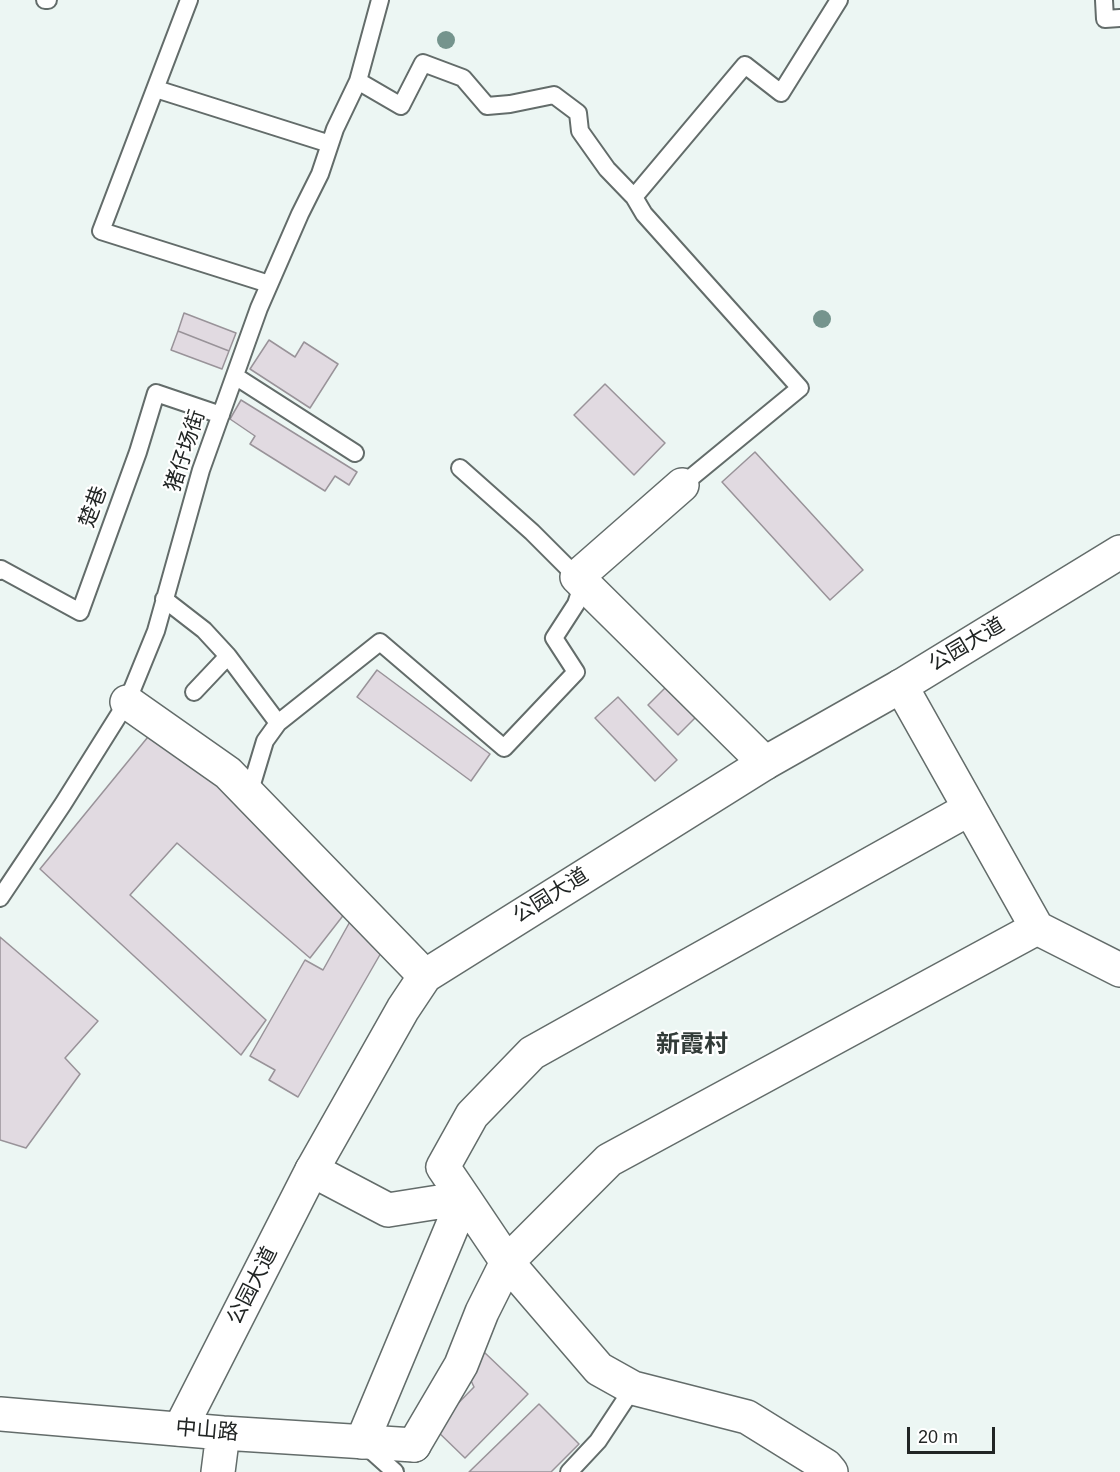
<!DOCTYPE html>
<meta charset="utf-8">
<style>
body{margin:0}
#map{position:relative;width:1120px;height:1472px;overflow:hidden;background:#ecf6f3;font-family:Arial,sans-serif}
canvas{display:block}
.scale{position:absolute;left:907px;top:1427px;width:88px;height:27px;box-sizing:border-box;border:3px solid #212524;border-top:0;padding-left:8px;font-size:18px;line-height:21px;white-space:nowrap;color:#212524;-webkit-text-stroke:4px #fff;paint-order:stroke}
</style>
<div id="map">
<canvas width="1120" height="1472"></canvas>
<div class="scale">20 m</div>
</div>
<script>
const c = document.querySelector('canvas').getContext('2d');
c.lineJoin = 'round';
function fillPath(path, color) { c.fillStyle = color; c.fill(path, 'evenodd'); }
function strokePath(path, color, width, dash) { c.strokeStyle = color; c.lineWidth = width; c.lineCap = dash ? 'butt' : 'round'; c.setLineDash(dash || []); c.stroke(path); }
function write(font, color, halo, rows, align = 'center') {
  c.font = font + ' Arial,"Noto Sans SC",sans-serif'; c.lineWidth = 4.5; c.setLineDash([]); c.textBaseline = 'middle'; c.strokeStyle = halo; c.fillStyle = color; for (const [text, x, y, turn = 0] of rows) {
    c.save(); c.translate(x, y); c.rotate((+turn || 0) * Math.PI / 180); c.textAlign = isNaN(turn) ? turn : align; if (halo) c.strokeText(text, 0, 0); c.fillText(text, 0, 0); c.restore();
  }
}
const building = new Path2D(`
 M 184,313 L 236,333 L 229,351 L 178,331 Z
 M 178,331 L 229,351 L 222,369 L 171,350 Z
 M 269,340 L 295,357 L 304,342 L 338,364 L 310,408 L 250,369 Z
 M 605,384 L 665,443 L 634,475 L 574,415 Z
 M 241,400 L 357,472 L 349,485 L 335,476 L 325,491 L 250,444 L 255,436 L 230,419 Z
 M 755,452 L 863,570 L 830,600 L 722,482 Z
 M 377,670 L 490,754 L 471,781 L 357,697 Z
 M 674,679 L 697,716 L 678,735 L 648,705 Z
 M 618,697 L 677,760 L 655,781 L 595,718 Z
 M 152,732 L 225,782 L 349,908 L 310,958 L 177,843 L 130,895 L 266,1020 L 241,1055 L 40,869 Z
 M 352,918 L 389,939 L 298,1097 L 269,1080 L 275,1070 L 250,1056 L 305,960 L 323,970 Z
 M 0,937 L 98,1021 L 65,1058 L 80,1074 L 26,1148 L 0,1140 Z
 M 484,1352 L 528,1394 L 465,1458 L 434,1428 L 474,1387 L 466,1370 Z
 M 539,1404 L 579,1444 L 551,1472 L 469,1472 Z`);
const service = new Path2D(`
 M 45,0 L 48,0
 M 189,0 L 101,231 L 269,284
 M 1104,0 L 1105,19 L 1120,18
 M 358,81 L 401,106 L 423,63 L 463,78 L 487,106 L 510,104 L 554,95 L 578,113 L 580,131 L 607,169 L 634,197 L 644,214 L 800,388 L 682,485
 M 156,89 L 330,144
 M 634,197 L 745,65 L 781,93 L 839,0
 M 235,376 L 355,453
 M 0,571 L 1,569 L 80,612 L 138,452 L 156,393 L 221,415
 M 164,599 L 204,630 L 228,656 L 194,692
 M 228,656 L 278,723 L 265,741 L 249,794
 M 278,723 L 380,642 L 504,748 L 576,672 L 554,638 L 576,604 L 579,595 L 577,577 L 532,532 L 460,468
 M 0,898 L 63,804 L 127,702 L 156,631 L 201,470 L 259,308 L 300,214 L 320,174 L 335,129 L 358,81 L 380,0
 M 365,1445 L 395,1472
 M 569,1472 L 598,1441 L 633,1388`);
const minor = new Path2D(`
 M 682,485 L 577,577 L 765,763
 M 901,686 L 1037,928 L 1120,970
 M 127,702 L 228,773 L 425,976
 M 312,1170 L 388,1210 L 464,1198 L 507,1262 L 599,1369 L 633,1388 L 747,1417 L 826,1466 L 831,1472
 M 362,1442 L 464,1198 L 443,1167 L 472,1115 L 532,1053 L 969,809
 M 414,1445 L 461,1365 L 482,1312 L 507,1262 L 609,1160 L 1037,928`);
const tertiary = new Path2D(`
 M 0,1414 L 223,1433 L 414,1445
 M 218,1472 L 223,1433`);
const secondary = new Path2D(`
 M 180,1429 L 312,1170 L 403,1009 L 425,976 L 765,763 L 901,686 L 1120,552`);
const trees = [
 [446,40],
 [822,319]
];
const streetNames = [
 ["猪仔场街",186,451,-72],
 ["楚巷",94,507,-70],
 ["公园大道",967,645,-31],
 ["公园大道",551,896,-32],
 ["公园大道",253,1286,-63],
 ["中山路",207,1431,5]
];
const quarterNames = [
 ["新霞村",692,1045]
];
fillPath(building, '#e1dae1');
strokePath(building, '#999399', 1.5);
strokePath(service, '#636c6a', 20);
strokePath(minor, '#636c6a', 36);
strokePath(tertiary, '#636c6a', 36);
strokePath(secondary, '#636c6a', 36);
strokePath(service, '#fff', 16);
strokePath(minor, '#fff', 33);
strokePath(tertiary, '#fff', 33);
strokePath(secondary, '#fff', 33);
c.fillStyle = '#75948d';
for (const [x, y] of trees) { c.beginPath(); c.arc(x, y, 9, 0, 2 * Math.PI); c.fill(); }
write('21px', '#212524', '#fff', streetNames);
write('bold 24px', '#323b38', '#fff', quarterNames);
</script>
